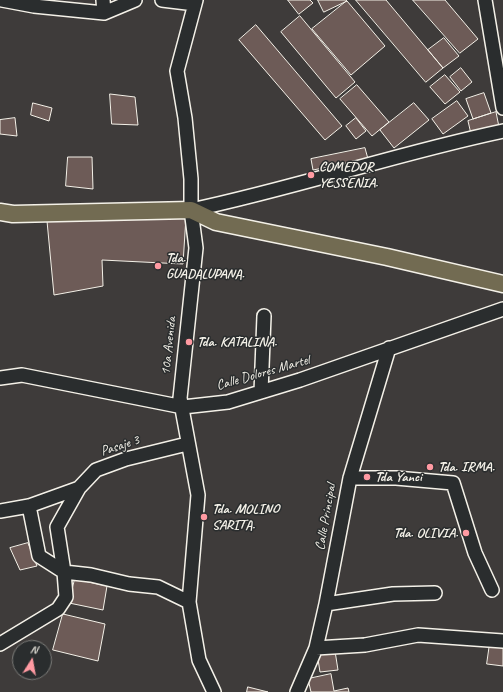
<!DOCTYPE html>
<style>
body{margin:0}
#map{position:relative;width:503px;height:692px;overflow:hidden;background:#3e3b3a;font-family:Caveat,sans-serif}
canvas{display:block}
.north{position:absolute;left:12px;top:640px;width:40px;height:40px;box-sizing:border-box;background:#2a2d2e;border:1px solid #7b7b78;border-radius:50%;rotate:11deg;font-size:11px;font-weight:700;line-height:16px;text-align:center;color:#f4f1e8}
.north::after{content:'';display:block;margin:auto;width:14px;height:18px;background:#ff9aa2;clip-path:polygon(50% 0,100% 100%,50% 72%,0 100%)}
</style>
<div id="map">
<canvas width="503" height="692"></canvas>
<div class="north">N</div>
</div>
<script>
const c = document.querySelector('canvas').getContext('2d');
c.lineJoin = 'round';
function fillPath(path, color) { c.fillStyle = color; c.fill(path, 'evenodd'); }
function strokePath(path, color, width, dash) { c.strokeStyle = color; c.lineWidth = width; c.lineCap = dash ? 'butt' : 'round'; c.setLineDash(dash || []); c.stroke(path); }
function write(font, color, halo, rows, align = 'center') {
  c.font = font + ' Caveat,sans-serif'; c.lineWidth = 3; c.setLineDash([]); c.textBaseline = 'middle'; c.strokeStyle = halo; c.fillStyle = color; for (const [text, x, y, turn = 0] of rows) {
    c.save(); c.translate(x, y); c.rotate((+turn || 0) * Math.PI / 180); c.textAlign = isNaN(turn) ? turn : align; if (halo) c.strokeText(text, 0, 0); c.fillText(text, 0, 0); c.restore();
  }
}
const building = new Path2D(`
 M 288,0 L 310,0 L 313,3 L 299,14 Z
 M 318,0 L 346,0 L 347,1 L 324,12 Z
 M 356,0 L 386,0 L 443,68 L 426,82 Z
 M 413,0 L 445,0 L 478,39 L 460,53 Z
 M 347,1 L 385,46 L 351,75 L 312,29 Z
 M 300,16 L 355,82 L 336,98 L 281,32 Z
 M 256,25 L 342,126 L 325,140 L 239,40 Z
 M 444,38 L 459,56 L 443,68 L 428,50 Z
 M 461,68 L 472,82 L 461,91 L 450,77 Z
 M 445,75 L 460,92 L 445,104 L 430,87 Z
 M 357,85 L 389,122 L 372,136 L 340,99 Z
 M 484,93 L 491,113 L 473,119 L 466,99 Z
 M 110,94 L 135,97 L 138,125 L 112,124 Z
 M 457,101 L 468,116 L 443,134 L 432,119 Z
 M 33,103 L 52,108 L 49,121 L 31,115 Z
 M 414,103 L 429,120 L 394,148 L 380,130 Z
 M 496,112 L 499,127 L 471,134 L 468,121 Z
 M 15,118 L 17,136 L 0,134 L 0,120 Z
 M 356,118 L 366,131 L 356,139 L 346,126 Z
 M 365,148 L 368,159 L 313,170 L 311,159 Z
 M 68,157 L 92,157 L 93,189 L 66,186 Z
 M 186,217 L 183,264 L 102,260 L 103,286 L 54,295 L 47,221 Z
 M 28,543 L 37,566 L 20,570 L 10,548 Z
 M 75,579 L 107,586 L 103,610 L 69,603 Z
 M 63,614 L 105,624 L 98,661 L 53,650 Z
 M 490,643 L 503,645 L 503,666 L 487,664 Z
 M 335,651 L 338,670 L 320,672 L 317,653 Z
 M 331,674 L 334,691 L 348,688 L 349,692 L 311,692 L 308,679 Z
 M 248,687 L 268,692 L 247,692 Z`);
const minor = new Path2D(`
 M 2,0 L 34,6 L 104,13 L 135,0
 M 103,0 L 104,13
 M 162,0 L 195,4
 M 196,0 L 177,71 L 185,118 L 191,179 L 191,210 L 196,248 L 180,398 L 198,495 L 189,602 L 199,660 L 214,692
 M 485,0 L 503,108
 M 191,210 C 296,188 398,153 503,131
 M 0,378 L 22,375 L 183,407 L 228,402 L 300,380 L 503,309
 M 261,392 L 264,316
 M 350,478 L 396,478 L 453,483 L 475,553 L 492,590
 M 29,506 L 39,556 L 64,572 L 57,527 L 79,488
 M 0,511 L 29,506 L 79,488 L 96,470 L 126,459 L 187,444
 M 326,604 L 393,594 L 435,593
 M 0,644 L 58,609 L 66,597 L 64,572 L 91,575 L 129,584 L 158,587 L 189,602
 M 316,648 L 365,645 L 418,635 L 503,641
 M 297,692 L 316,648 L 326,604 L 350,478 L 389,348`);
const major = new Path2D(`
 M 0,212 L 13,214 L 191,210 L 216,222 L 387,257 L 503,284`);
const markers = [
 [311,175,4,"#ff9aa2"],
 [158,266,4,"#ff9aa2"],
 [189,342,4,"#ff9aa2"],
 [430,467,4,"#ff9aa2"],
 [367,477,4,"#ff9aa2"],
 [204,517,4,"#ff9aa2"],
 [466,533,4,"#ff9aa2"]
];
const poiNames = [
 ["COMEDOR",319,167],
 ["YESSENIA.",319,183],
 ["Tda.",166,258],
 ["GUADALUPANA.",166,274],
 ["Tda. KATALINA.",197,342],
 ["Tda. IRMA.",438,467],
 ["Tda Yanci",375,477],
 ["Tda. MOLINO",212,509],
 ["SARITA.",212,525],
 ["Tda. OLIVIA.",458,533,"right"]
];
const streetNames = [
 ["10a Avenida",169,346,-84],
 ["Calle Dolores Martel",263,373,-16],
 ["Pasaje 3",120,446,-18],
 ["Calle Principal",326,517,-80]
];
fillPath(building, '#6d5b57');
strokePath(building, '#f4f1e8', 1);
strokePath(minor, '#f4f1e8', 16);
strokePath(major, '#f4f1e8', 19);
strokePath(minor, '#2a2d2e', 13);
strokePath(major, '#726b52', 16);
for (const [x, y, r, color] of markers) { const dot = new Path2D(); dot.arc(x, y, r, 0, 2 * Math.PI); c.fillStyle = color; c.fill(dot); strokePath(dot, '#2a2d2e', 1.5); }
write('bold 14px', '#f4f1e8', '#2a2d2e', poiNames, 'left');
write('14px', '#f4f1e8', '#2a2d2e', streetNames);
</script>
